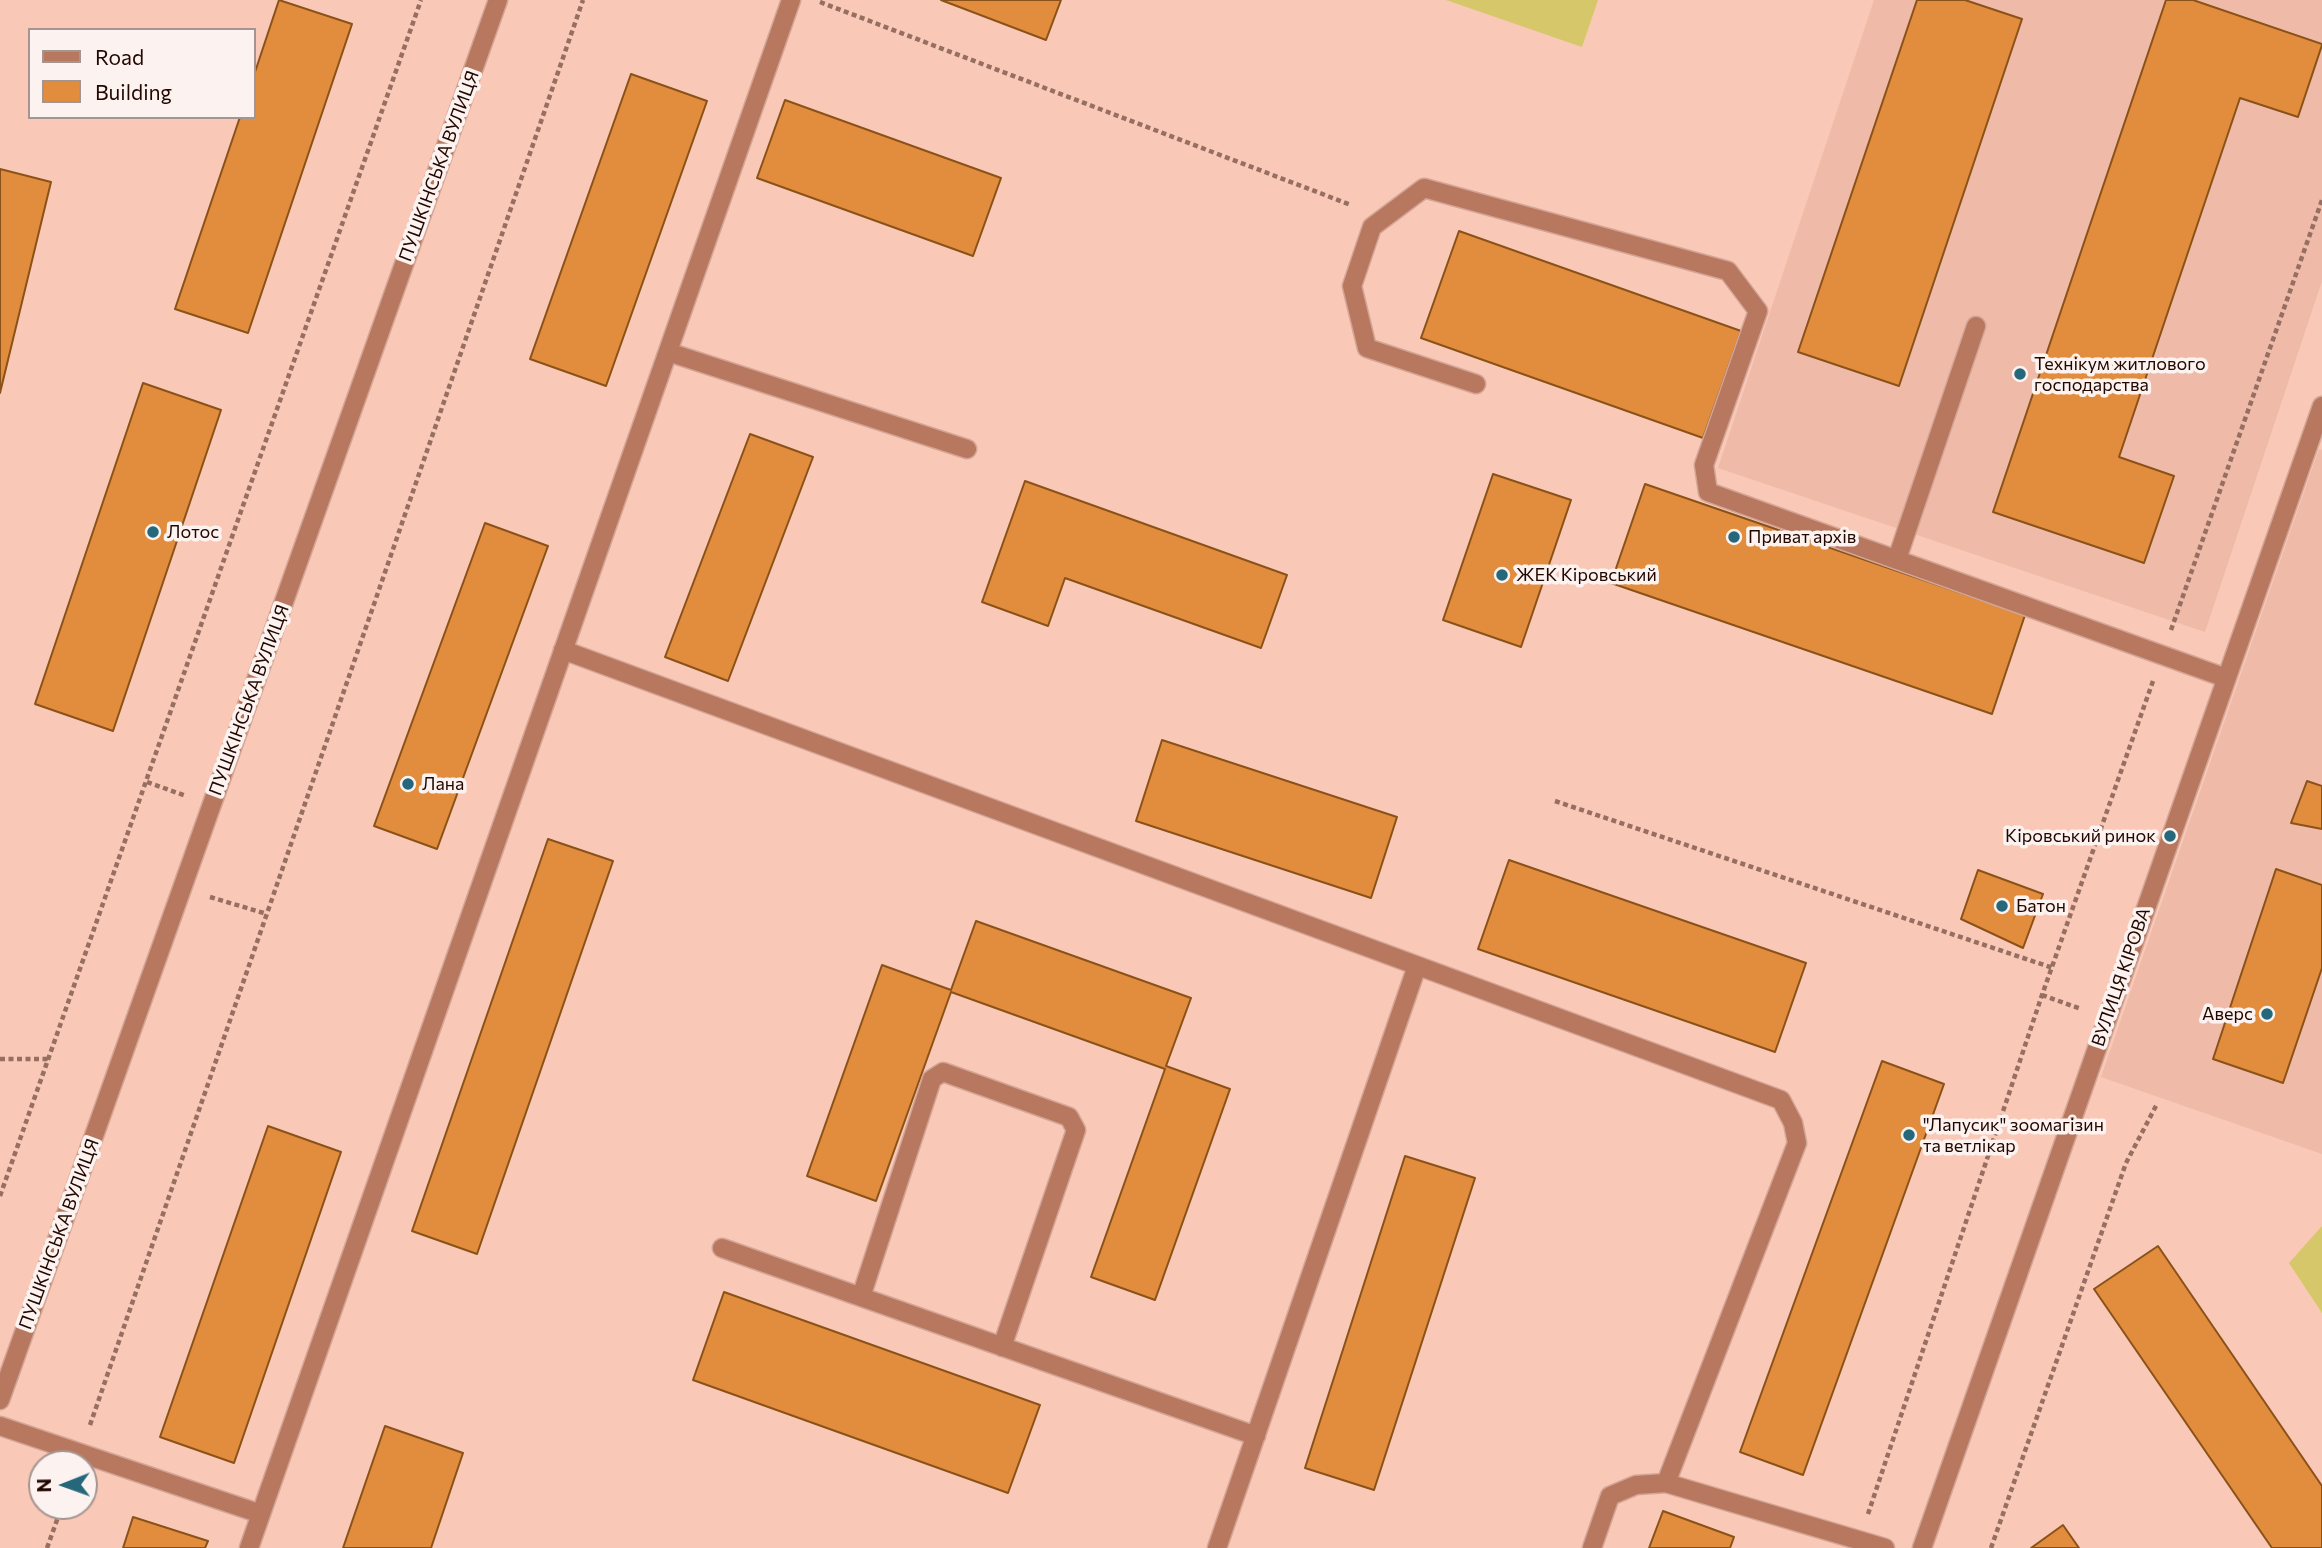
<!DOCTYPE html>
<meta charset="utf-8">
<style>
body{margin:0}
#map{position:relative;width:2322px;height:1548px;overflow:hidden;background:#f9c8b6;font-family:Commissioner,sans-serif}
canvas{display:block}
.legend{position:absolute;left:28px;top:28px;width:228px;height:91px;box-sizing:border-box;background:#fcf3f0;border:2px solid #a59590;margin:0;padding:9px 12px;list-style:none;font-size:21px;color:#220701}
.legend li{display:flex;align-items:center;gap:14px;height:35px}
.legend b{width:35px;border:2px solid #a59590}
.north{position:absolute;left:28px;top:1450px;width:70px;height:70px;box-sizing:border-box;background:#fcf3f0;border:2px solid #a59590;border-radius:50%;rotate:269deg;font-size:19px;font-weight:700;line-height:28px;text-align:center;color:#220701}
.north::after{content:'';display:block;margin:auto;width:24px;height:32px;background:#26687b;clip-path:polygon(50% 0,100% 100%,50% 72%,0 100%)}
</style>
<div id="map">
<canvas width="2322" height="1548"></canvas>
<ul class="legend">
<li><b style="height:9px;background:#b8775f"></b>Road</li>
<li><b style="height:19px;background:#e28d3d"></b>Building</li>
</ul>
<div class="north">N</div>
</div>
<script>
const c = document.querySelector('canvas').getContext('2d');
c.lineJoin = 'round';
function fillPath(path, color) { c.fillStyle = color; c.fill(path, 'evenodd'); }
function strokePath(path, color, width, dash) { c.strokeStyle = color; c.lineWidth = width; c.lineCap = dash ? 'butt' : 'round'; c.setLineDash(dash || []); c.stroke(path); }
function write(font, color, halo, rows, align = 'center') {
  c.font = font + ' Commissioner,sans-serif'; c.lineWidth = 7; c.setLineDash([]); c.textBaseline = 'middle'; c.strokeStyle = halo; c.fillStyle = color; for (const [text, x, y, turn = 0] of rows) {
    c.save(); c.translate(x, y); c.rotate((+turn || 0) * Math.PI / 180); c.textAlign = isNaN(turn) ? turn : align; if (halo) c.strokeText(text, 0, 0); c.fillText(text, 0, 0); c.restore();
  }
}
const built = new Path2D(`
 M 1874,0 L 2322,0 L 2322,281 L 2205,632 L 1718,468 Z
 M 2319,449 L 2322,450 L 2322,1154 L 2101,1077 Z`);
const green = new Path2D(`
 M 1446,0 L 1598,0 L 1582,47 Z
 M 2322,1226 L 2322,1313 L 2289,1263 Z`);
const building = new Path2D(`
 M 279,0 L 352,24 L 248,333 L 175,309 L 240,117 L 254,117 L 254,75 Z
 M 941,0 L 1061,0 L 1046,40 Z
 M 1917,0 L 1965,0 L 2022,19 L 1899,386 L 1798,352 Z
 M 2166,0 L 2193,0 L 2322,44 L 2322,45 L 2298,117 L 2240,98 L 2119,457 L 2174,476 L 2144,563 L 1993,512 Z
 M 631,74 L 707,101 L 606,386 L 530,359 Z
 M 785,100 L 1001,178 L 973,256 L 757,178 Z
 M 0,169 L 51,182 L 0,393 Z
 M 1459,231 L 1741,331 L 1703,438 L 1421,338 Z
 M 143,383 L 221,410 L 113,731 L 35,704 Z
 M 750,434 L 813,457 L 728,681 L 665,657 Z
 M 1493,474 L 1571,500 L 1521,647 L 1443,620 Z
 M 1025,481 L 1287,575 L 1261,648 L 1065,578 L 1048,626 L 982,602 Z
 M 1645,484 L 2025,615 L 1992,714 L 1611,583 Z
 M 485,523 L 548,546 L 437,849 L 374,826 Z
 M 1162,740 L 1397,817 L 1371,898 L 1136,821 Z
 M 2307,781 L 2322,786 L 2322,829 L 2291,823 Z
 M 548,839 L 613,861 L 477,1254 L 412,1231 Z
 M 1509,860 L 1806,963 L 1775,1052 L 1478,949 Z
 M 2276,869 L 2322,885 L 2322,968 L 2283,1083 L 2213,1059 Z
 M 1978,870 L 2043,894 L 2023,948 L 1961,919 Z
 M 976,921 L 1191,998 L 1166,1066 L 1230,1089 L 1155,1300 L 1091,1277 L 1165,1069 L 951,992 L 876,1201 L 807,1176 L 882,965 L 951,990 Z
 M 1882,1061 L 1944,1084 L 1803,1475 L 1740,1452 Z
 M 268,1126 L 341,1152 L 234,1463 L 160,1437 Z
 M 1405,1156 L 1475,1178 L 1374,1490 L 1305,1468 Z
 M 2158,1246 L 2322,1486 L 2322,1548 L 2272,1548 L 2094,1289 Z
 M 724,1292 L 1040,1405 L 1008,1493 L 693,1380 Z
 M 385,1426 L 463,1453 L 431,1548 L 343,1548 Z
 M 1663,1511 L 1734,1537 L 1730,1548 L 1649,1548 Z
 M 133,1517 L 208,1541 L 205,1548 L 123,1548 Z
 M 2063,1525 L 2079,1548 L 2031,1548 Z`);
const path = new Path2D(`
 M 820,2 L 1351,205
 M 2171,630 L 2322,200
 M 147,782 L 186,796
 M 1555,801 L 2053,968
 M 210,897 L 267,914
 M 2042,995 L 2081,1009
 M 0,1059 L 48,1059
 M 0,1196 L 421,0
 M 90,1425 L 583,0
 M 1868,1514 L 2042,995 L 2153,681
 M 47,1548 L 62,1506
 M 1991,1548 L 2126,1163 L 2157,1104`);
const minor = new Path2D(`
 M 668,352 L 967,449
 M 1476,384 L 1367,348 L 1352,286 L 1372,227 L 1424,188 L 1728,271 L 1758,311 L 1704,465 L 1708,492 L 2226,678
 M 1897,559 L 1976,326
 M 563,650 L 1781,1100 L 1793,1123 L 1797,1143 L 1666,1483 L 1636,1485 L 1610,1496 L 1592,1548
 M 722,1248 L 1256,1436
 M 861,1297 L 932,1079 L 943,1072 L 1069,1117 L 1076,1130 L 1002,1347
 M 0,1400 L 498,0
 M 0,1426 L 261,1514
 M 1666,1483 L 1885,1548
 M 249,1548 L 791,0
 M 1217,1548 L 1417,966
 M 1922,1548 L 2322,406`);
const markers = [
 [2020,374,7,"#26687b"],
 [153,532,7,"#26687b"],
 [1734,537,7,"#26687b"],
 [1502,575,7,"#26687b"],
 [408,784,7,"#26687b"],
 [2170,836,7,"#26687b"],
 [2002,906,7,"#26687b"],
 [2267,1014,7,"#26687b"],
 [1909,1135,7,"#26687b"]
];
const streetNames = [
 ["ПУШКІНСЬКА ВУЛИЦЯ",439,166,-70],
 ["ПУШКІНСЬКА ВУЛИЦЯ",249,700,-70],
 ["ВУЛИЦЯ КІРОВА",2121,977,-71],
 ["ПУШКІНСЬКА ВУЛИЦЯ",59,1234,-70]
];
const poiNames = [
 ["Технікум житлового",2034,364],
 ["господарства",2034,385],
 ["Лотос",167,532],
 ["Приват архів",1748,537],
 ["ЖЕК Кіровський",1516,575],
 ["Лана",422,784],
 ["Кіровський ринок",2156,836,"right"],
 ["Батон",2016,906],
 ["Аверс",2253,1014,"right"],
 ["\"Лапусик\" зоомагізин",1923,1125],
 ["та ветлікар",1923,1146]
];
fillPath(built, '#efbaa8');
fillPath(green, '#d6c86a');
fillPath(building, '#e28d3d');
strokePath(building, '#8a5219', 2);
strokePath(minor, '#d2a595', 21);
strokePath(path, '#966f62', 4.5, [5, 3.5]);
strokePath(minor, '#b8775f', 18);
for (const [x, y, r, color] of markers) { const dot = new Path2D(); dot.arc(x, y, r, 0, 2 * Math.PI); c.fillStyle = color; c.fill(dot); strokePath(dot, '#fcf3f0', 2.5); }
write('18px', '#220701', '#fcf3f0', streetNames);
write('18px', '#220701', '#fcf3f0', poiNames, 'left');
</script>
